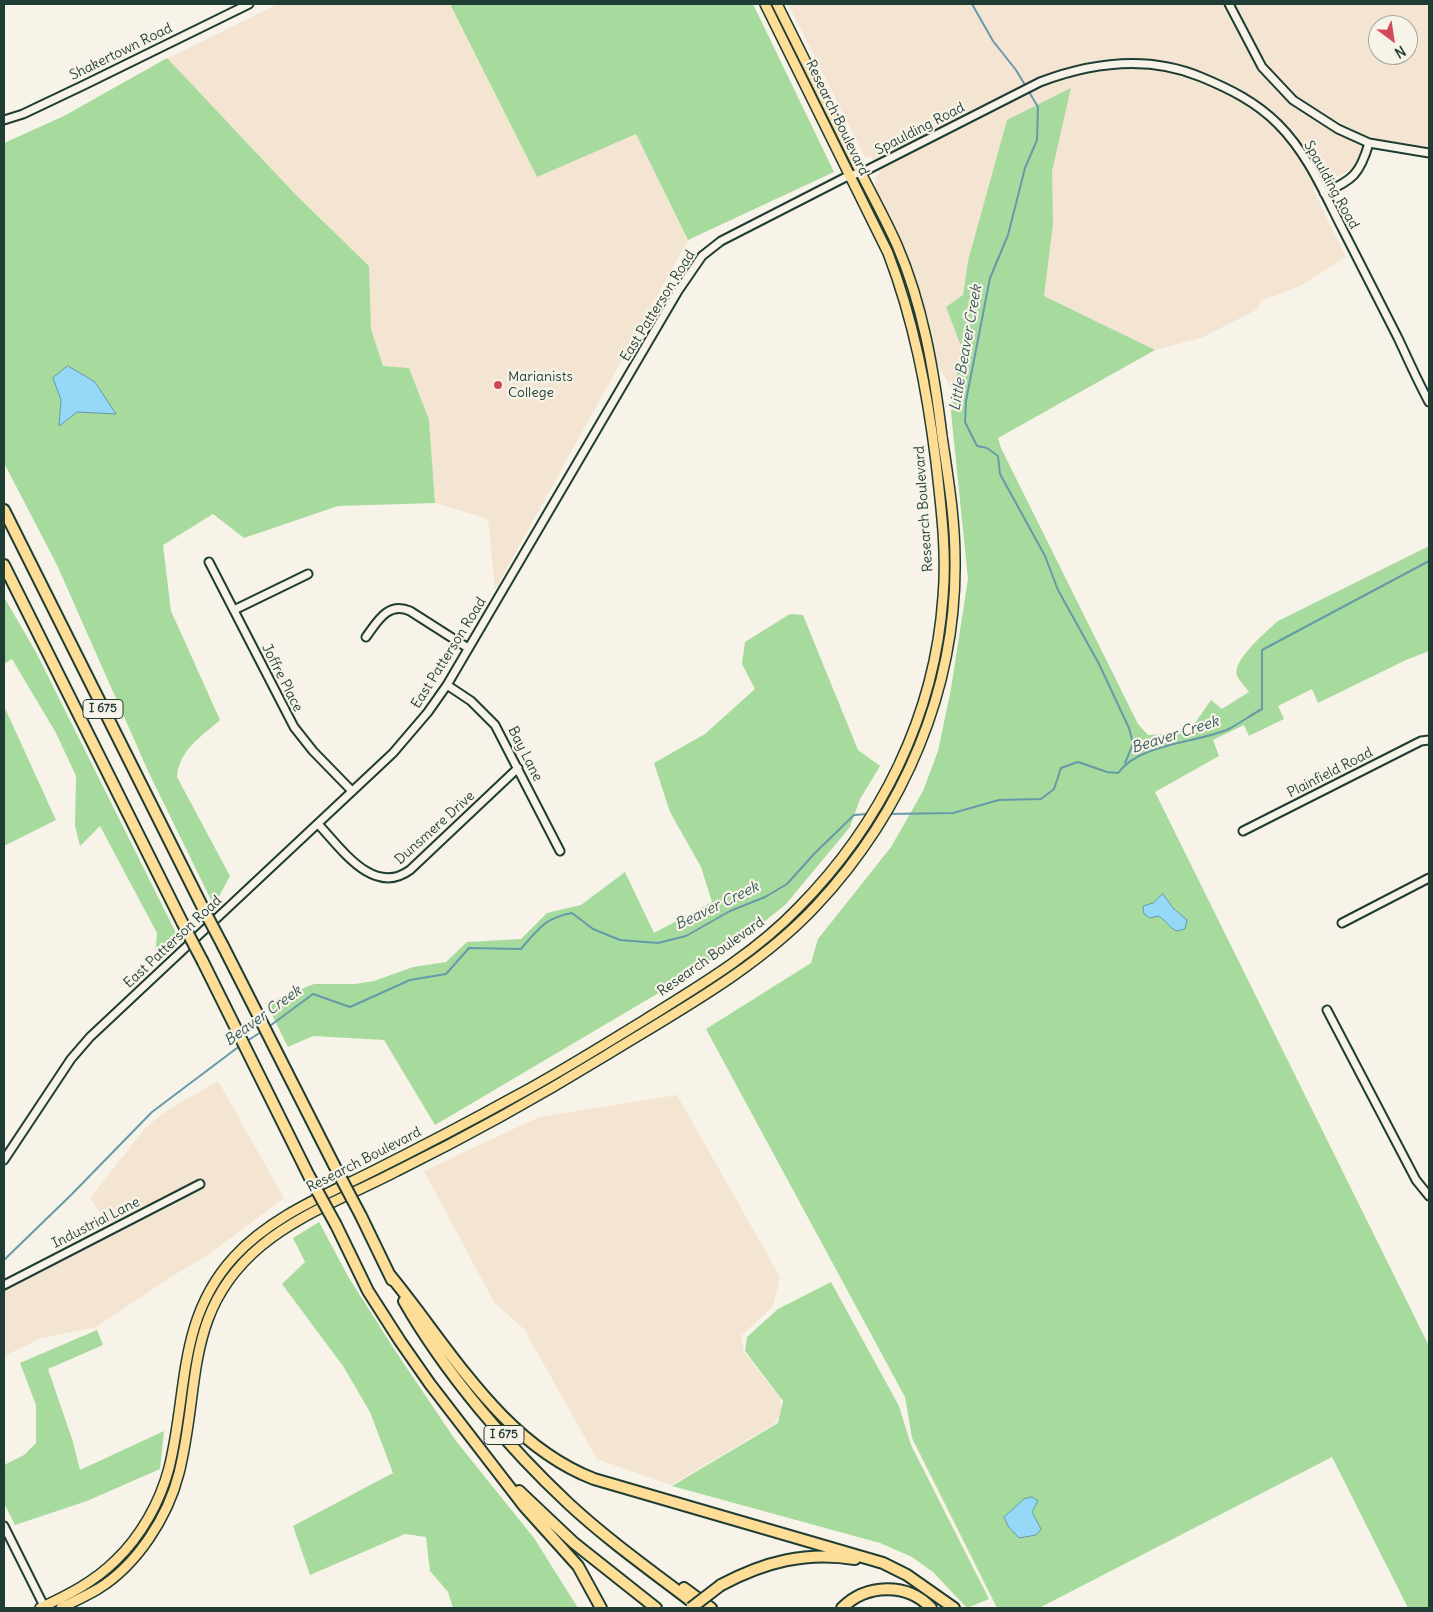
<!DOCTYPE html>
<style>
body{margin:0}
#map{position:relative;width:1433px;height:1612px;overflow:hidden;background:#f7f3e8;font-family:Delius,sans-serif}
canvas{display:block}
.frame{position:absolute;inset:0;border:5px solid #1f3d34;pointer-events:none}
.north{position:absolute;left:1368px;top:15px;width:50px;height:50px;box-sizing:border-box;background:#f7f3e8;border:1px solid #a1aaa0;border-radius:50%;rotate:149deg;font-size:14px;font-weight:700;line-height:20px;text-align:center;color:#1f3d34}
.north::after{content:'';display:block;margin:auto;width:18px;height:22px;background:#d1495b;clip-path:polygon(50% 0,100% 100%,50% 72%,0 100%)}
</style>
<div id="map">
<canvas width="1433" height="1612"></canvas>
<div class="frame"></div>
<div class="north">N</div>
</div>
<script>
const c = document.querySelector('canvas').getContext('2d');
c.lineJoin = 'round';
function fillPath(path, color) { c.fillStyle = color; c.fill(path, 'evenodd'); }
function strokePath(path, color, width, dash) { c.strokeStyle = color; c.lineWidth = width; c.lineCap = dash ? 'butt' : 'round'; c.setLineDash(dash || []); c.stroke(path); }
function write(font, color, halo, rows, align = 'center') {
  c.font = font + ' Delius,sans-serif'; c.lineWidth = 4.5; c.setLineDash([]); c.textBaseline = 'middle'; c.strokeStyle = halo; c.fillStyle = color; for (const [text, x, y, turn = 0] of rows) {
    c.save(); c.translate(x, y); c.rotate((+turn || 0) * Math.PI / 180); c.textAlign = isNaN(turn) ? turn : align; if (halo) c.strokeText(text, 0, 0); c.fillText(text, 0, 0); c.restore();
  }
}
const built = new Path2D(`
 M 278,4 L 450,4 L 537,176 L 636,134 L 688,240 L 495,590 L 488,519 L 435,503 L 429,420 L 383,366 L 371,329 L 369,266 L 296,195 L 167,59 Z
 M 788,4 L 1429,4 L 1429,154 L 1369,143 L 1363,164 L 1313,189 L 1346,257 L 1300,286 L 1261,301 L 1256,310 L 1201,338 L 1155,350 L 998,438 L 963,410 L 936,362 L 932,339 L 913,272 L 875,188 L 876,177 L 880,173 L 872,158 L 865,157 ZM 1378,25 L 1408,25 L 1408,55 L 1378,55 Z
 M 218,1081 L 284,1198 L 209,1254 L 171,1277 L 96,1327 L 41,1338 L 4,1356 L 4,1282 L 110,1226 L 90,1199 L 145,1128 L 166,1111 Z
 M 677,1095 L 780,1277 L 773,1306 L 741,1336 L 744,1352 L 780,1398 L 781,1413 L 774,1424 L 671,1485 L 597,1459 L 524,1329 L 494,1302 L 424,1171 L 539,1117 Z`);
const green = new Path2D(`
 M 450,4 L 753,4 L 834,172 L 688,240 L 636,134 L 537,177 Z
 M 167,58 L 296,195 L 369,266 L 371,329 L 383,366 L 409,368 L 429,420 L 435,503 L 338,506 L 244,538 L 213,514 L 163,545 L 171,611 L 220,720 C 201,737 179,750 177,777 L 230,876 L 214,906 L 148,771 L 57,565 L 4,463 L 4,143 L 64,116 Z
 M 1071,88 L 1052,171 L 1053,223 L 1044,296 L 1155,350 L 998,438 L 1001,448 L 1138,724 L 1148,735 L 1188,733 L 1211,700 L 1222,709 L 1249,692 C 1246,687 1240,682 1237,676 C 1231,661 1267,631 1278,621 L 1429,546 L 1429,651 L 1406,660 L 1318,703 L 1312,689 L 1278,706 L 1284,719 L 1249,736 L 1244,725 L 1213,740 L 1219,756 L 1155,792 L 1429,1346 L 1429,1608 L 1408,1608 L 1332,1457 L 1039,1608 L 997,1608 L 912,1438 L 905,1397 L 706,1029 L 811,963 L 818,939 L 891,847 L 923,791 L 938,751 L 951,689 L 968,579 L 951,412 L 961,346 L 946,307 L 963,295 L 968,261 L 1007,120 Z
 M 4,597 L 37,654 L 178,937 L 155,958 L 157,933 L 100,826 L 80,846 L 75,826 L 76,776 L 56,733 L 12,659 L 4,664 Z
 M 790,614 L 803,615 L 858,750 L 880,766 L 860,799 L 850,827 L 786,904 L 743,939 L 662,991 L 435,1125 L 384,1040 L 313,1036 L 288,1047 L 266,1003 L 314,984 L 355,984 L 374,981 L 413,967 L 446,962 L 467,942 L 521,939 L 547,913 L 581,905 L 625,872 L 654,933 L 712,902 L 701,867 L 670,812 L 654,763 L 705,734 L 755,689 L 742,664 L 745,642 Z
 M 4,706 L 56,820 L 4,846 Z
 M 319,1222 L 349,1278 L 396,1352 L 456,1441 L 534,1538 L 578,1608 L 453,1608 L 448,1592 L 430,1571 L 426,1537 L 405,1534 L 310,1575 L 293,1526 L 393,1473 L 370,1412 L 343,1366 L 282,1284 L 305,1262 L 293,1238 Z
 M 831,1282 L 899,1406 L 911,1445 L 989,1599 L 967,1608 L 933,1572 L 912,1557 L 880,1543 L 672,1486 L 778,1423 L 783,1401 L 745,1351 L 747,1337 L 778,1309 Z
 M 97,1330 L 103,1345 L 48,1369 L 73,1442 L 80,1470 L 164,1431 L 160,1469 L 87,1501 L 15,1525 L 4,1503 L 4,1465 L 24,1455 L 36,1443 L 36,1405 L 20,1363 Z`);
const water = new Path2D(`
 M 68,366 L 95,382 L 116,414 L 77,412 L 59,426 L 61,400 L 53,378 Z
 M 1163,894 L 1173,908 L 1187,920 L 1185,929 L 1177,931 C 1169,928 1166,920 1158,916 L 1150,918 L 1144,914 L 1143,906 L 1153,903 Z
 M 1032,1497 L 1038,1501 L 1032,1512 L 1041,1529 L 1036,1535 L 1019,1538 L 1008,1526 L 1004,1517 L 1024,1499 Z`);
const stream = new Path2D(`
 M 972,4 L 993,41 L 1016,70 L 1038,107 L 1037,140 L 1025,168 L 1008,235 L 990,278 L 966,401 L 965,422 L 977,446 L 987,448 L 998,456 L 1000,474 L 1045,556 L 1058,590 L 1099,664 L 1129,728 L 1133,744 L 1125,763
 M 888,814 L 953,813 L 999,800 L 1041,799 L 1054,789 L 1061,768 L 1078,762 L 1107,772 L 1118,773 C 1140,743 1197,743 1229,729 C 1240,723 1251,715 1262,709 L 1262,650 L 1429,561
 M 267,1028 L 313,994 L 350,1007 L 410,980 L 446,974 L 469,948 L 521,949 C 539,928 545,918 572,913 L 593,929 L 620,940 L 658,943 L 686,936 L 730,911 L 765,897 L 787,884 L 814,854 L 854,815 L 868,814
 M 247,1041 L 261,1032
 M 4,1260 L 71,1195 L 152,1112 L 241,1045`);
const minor = new Path2D(`
 M 1229,4 L 1262,67 L 1293,100 L 1338,129 L 1369,143 L 1429,153
 M 4,120 L 23,114 L 84,85 L 249,4
 M 1324,193 C 1353,180 1360,174 1369,143
 M 209,562 L 294,727 L 313,751 L 352,791
 M 234,610 L 308,574
 M 366,637 C 377,622 388,601 410,611 L 468,648
 M 447,685 L 471,701 L 495,725 L 560,851
 M 318,824 C 341,848 373,897 410,870 L 518,768
 M 1243,831 L 1421,741 L 1429,740
 M 1342,923 L 1429,878
 M 1327,1010 L 1416,1180 L 1429,1196
 M 4,1160 L 71,1059 L 90,1037 L 393,753 L 428,712 L 447,685 L 678,291 L 702,256 L 721,241 L 844,178 L 867,170 L 1040,82 C 1093,62 1148,55 1201,77 C 1230,89 1256,102 1278,124 C 1308,154 1324,193 1343,230 C 1361,266 1380,302 1398,338 C 1408,359 1418,382 1429,402
 M 4,1285 L 200,1184
 M 4,1526 L 44,1606`);
const major = new Path2D(`
 M 40,1608 C 68,1595 94,1582 116,1560 C 141,1536 160,1502 169,1468 C 188,1392 177,1319 234,1257 C 271,1217 323,1196 371,1172 C 419,1148 467,1123 514,1097 C 559,1073 602,1046 646,1019 C 699,986 755,953 798,908 C 881,824 935,715 943,597 C 947,552 941,507 936,462 C 927,390 914,321 888,253 L 765,4
 M 61,1608 C 73,1602 86,1596 98,1589 C 137,1565 168,1517 179,1473 C 201,1386 183,1311 261,1246 C 299,1214 353,1194 397,1171 C 468,1136 538,1097 605,1056 C 678,1011 757,969 816,906 C 904,812 957,689 955,559 C 955,518 948,477 942,436 C 934,371 923,305 897,245 C 886,220 872,195 860,171 C 832,115 804,59 777,4`);
const highway = new Path2D(`
 M 4,510 L 203,908
 M 4,565 L 182,922
 M 223,946 L 334,1165
 M 203,962 L 309,1176
 M 361,1216 L 392,1280
 M 336,1225 L 368,1291 L 400,1341 L 430,1384 L 524,1506 L 578,1566 L 601,1608
 M 389,1274 C 450,1348 501,1443 594,1479 L 883,1563 L 907,1575 L 954,1608
 M 404,1301 C 445,1373 509,1448 569,1504 C 610,1542 656,1574 700,1608
 M 519,1491 L 574,1543 L 656,1608
 M 721,1585 C 764,1562 806,1551 855,1559
 M 684,1588 L 711,1608
 M 842,1608 C 866,1584 907,1582 931,1608`);
const highwayBridge = new Path2D(`
 M 203,908 L 223,946
 M 182,922 L 203,962
 M 334,1165 L 361,1216
 M 309,1176 L 336,1225
 M 691,1608 L 721,1585`);
const markers = [
 [498,385,5,"#d1495b"]
];
const shields = [
 [103,709,40],
 [504,1435,40]
];
const shieldNames = [
 ["I 675",103,709],
 ["I 675",504,1435]
];
const streetNames = [
 ["Shakertown Road",121,52,-26],
 ["Research Boulevard",837,118,64],
 ["Spaulding Road",920,129,-27],
 ["Spaulding Road",1331,185,61],
 ["East Patterson Road",658,306,-58],
 ["Research Boulevard",924,509,-94],
 ["East Patterson Road",449,653,-58],
 ["Joffre Place",282,678,63],
 ["Bay Lane",525,754,63],
 ["Plainfield Road",1330,773,-27],
 ["Dunsmere Drive",435,828,-42],
 ["East Patterson Road",173,942,-43],
 ["Research Boulevard",711,957,-35],
 ["Research Boulevard",364,1160,-27],
 ["Industrial Lane",96,1223,-27]
];
const poiNames = [
 ["Marianists",508,377],
 ["College",508,393]
];
const waterNames = [
 ["Little Beaver Creek",966,348,-80],
 ["Beaver Creek",1175,735,-18],
 ["Beaver Creek",717,906,-26],
 ["Beaver Creek",263,1016,-36]
];
fillPath(built, '#f3e5d1');
fillPath(green, '#a6db9d');
fillPath(water, '#95d8f7');
strokePath(water, '#669aa9', 1);
strokePath(stream, '#669aa9', 2);
strokePath(minor, '#1f3d34', 11);
strokePath(major, '#1f3d34', 12);
strokePath(highway, '#1f3d34', 14);
strokePath(minor, '#f7f3e8', 7);
strokePath(major, '#fedd96', 9);
strokePath(highway, '#fedd96', 10);
strokePath(highwayBridge, '#1f3d34', 14, []);
strokePath(highwayBridge, '#fedd96', 10);
for (const [x, y, r, color] of markers) { const dot = new Path2D(); dot.arc(x, y, r, 0, 2 * Math.PI); c.fillStyle = color; c.fill(dot); strokePath(dot, '#f7f3e8', 2); }
for (const [x, y, w] of shields) { const box = new Path2D(); box.roundRect(x - w / 2, y - 9.5, w, 19, 4); c.fillStyle = '#f7f3e8'; c.fill(box); strokePath(box, '#1f3d34', 1); }
write('bold 12px', '#1f3d34', null, shieldNames);
write('14px', '#1f3d34', '#f7f3e8', streetNames);
write('14px', '#1f3d34', '#f7f3e8', poiNames, 'left');
write('italic 15px', '#375c5b', '#f7f3e8', waterNames);
</script>
